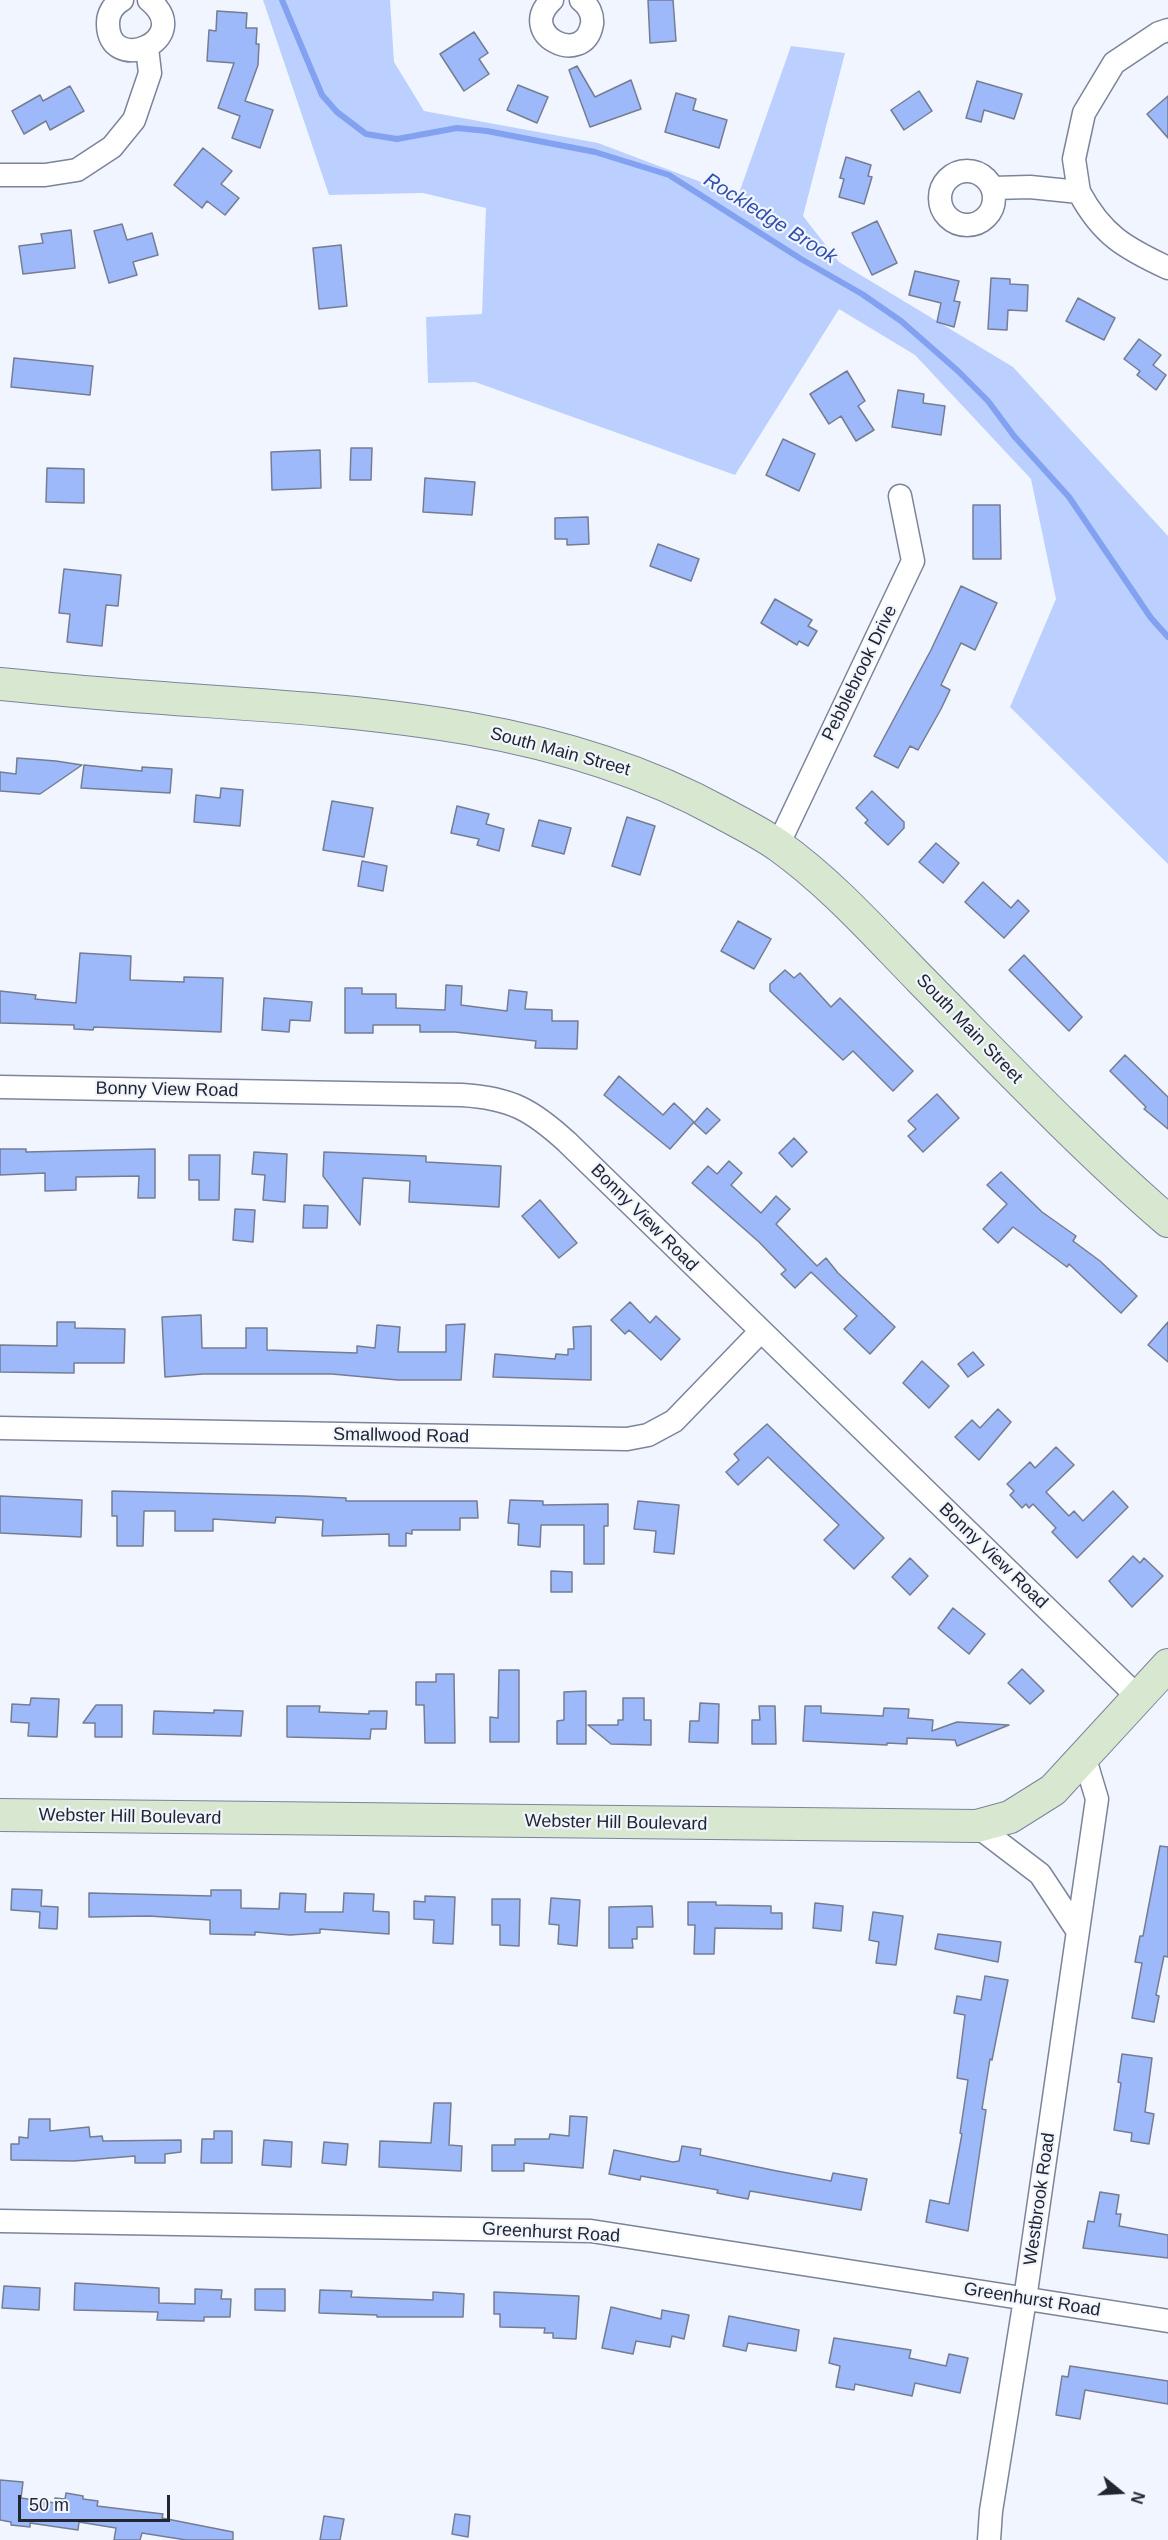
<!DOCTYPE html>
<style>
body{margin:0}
#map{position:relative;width:1168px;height:2540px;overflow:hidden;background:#f1f5ff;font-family:Helvetica,sans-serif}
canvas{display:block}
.north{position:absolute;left:1090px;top:2462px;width:60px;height:60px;-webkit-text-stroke:4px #f1f5ff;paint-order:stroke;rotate:108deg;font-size:16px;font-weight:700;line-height:24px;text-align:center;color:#22262e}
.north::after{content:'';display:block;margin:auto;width:21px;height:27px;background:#22262e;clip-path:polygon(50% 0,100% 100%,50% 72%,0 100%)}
.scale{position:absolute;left:18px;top:2495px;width:152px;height:27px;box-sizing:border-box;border:3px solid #22262e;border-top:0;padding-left:8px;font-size:18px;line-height:21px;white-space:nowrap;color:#22262e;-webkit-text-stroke:4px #f1f5ff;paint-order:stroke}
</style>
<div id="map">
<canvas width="1168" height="2540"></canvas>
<div class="north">N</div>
<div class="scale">50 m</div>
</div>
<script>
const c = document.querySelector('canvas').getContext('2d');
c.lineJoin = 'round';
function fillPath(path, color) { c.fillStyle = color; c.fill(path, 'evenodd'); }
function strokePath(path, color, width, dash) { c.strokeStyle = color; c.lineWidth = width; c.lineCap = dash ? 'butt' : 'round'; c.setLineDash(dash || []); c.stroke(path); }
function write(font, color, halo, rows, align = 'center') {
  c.font = font + ' Helvetica,sans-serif'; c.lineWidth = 4.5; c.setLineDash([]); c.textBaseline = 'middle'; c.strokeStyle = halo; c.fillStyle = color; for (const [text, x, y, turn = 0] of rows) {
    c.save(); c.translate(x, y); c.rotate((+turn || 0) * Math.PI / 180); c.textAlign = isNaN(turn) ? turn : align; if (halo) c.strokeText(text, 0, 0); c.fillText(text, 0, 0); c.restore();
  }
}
const green = new Path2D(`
 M 263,0 L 390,0 L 394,62 L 424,111 L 598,143 L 738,196 L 791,46 L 845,53 L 803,216 L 839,262 L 1013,367 L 1168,536 L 1168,864 L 1010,707 L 1056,599 L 1031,479 L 915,355 L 839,309 L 735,475 L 475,382 L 428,383 L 426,317 L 482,314 L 486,208 L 423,193 L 329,195 Z`);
const stream = new Path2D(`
 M 282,0 L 322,95 L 337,112 L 366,134 L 397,139 L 457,128 L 487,131 L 595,152 L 669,175 L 801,259 L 862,294 L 901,321 L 958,371 L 988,401 L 1014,436 L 1069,497 L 1151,618 L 1168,637`);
const building = new Path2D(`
 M 648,0 L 673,0 L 676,41 L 650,43 Z
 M 217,11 L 247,13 L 246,28 L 257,28 L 256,44 L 259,44 L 258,65 L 245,101 L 273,110 L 260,148 L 232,138 L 240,116 L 218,108 L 234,63 L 207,61 L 209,30 L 216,31 Z
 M 474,32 L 488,53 L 479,59 L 489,74 L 464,91 L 440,54 Z
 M 577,66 L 595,97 L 631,80 L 641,109 L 590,127 L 569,70 Z
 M 977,81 L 1022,94 L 1014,119 L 984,110 L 981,122 L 966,118 Z
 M 518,85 L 548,97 L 537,123 L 507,110 Z
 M 70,86 L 84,111 L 50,130 L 46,121 L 24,134 L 12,111 L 40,95 L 43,101 Z
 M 919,91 L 932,111 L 904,130 L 891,110 Z
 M 676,93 L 696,99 L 693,110 L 727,120 L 719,148 L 665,132 Z
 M 1168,96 L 1168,138 L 1147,114 Z
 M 203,148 L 232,171 L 221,184 L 239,198 L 225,215 L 207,201 L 202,208 L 174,185 Z
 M 846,157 L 871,165 L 868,176 L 872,177 L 864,204 L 839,197 L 844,179 L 840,178 Z
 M 877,221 L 897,263 L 872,275 L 852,233 Z
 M 122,224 L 127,240 L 152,233 L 158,255 L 133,262 L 137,275 L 109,283 L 94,231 Z
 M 71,230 L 75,268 L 23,274 L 19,246 L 43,243 L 41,234 Z
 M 341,245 L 347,306 L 319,309 L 313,248 Z
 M 915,271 L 959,281 L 954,301 L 960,302 L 954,327 L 937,322 L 941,303 L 909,295 Z
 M 991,278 L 1010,279 L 1010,284 L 1028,285 L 1027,311 L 1008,310 L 1007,330 L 988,329 Z
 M 1078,298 L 1115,318 L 1104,340 L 1066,321 Z
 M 1139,339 L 1161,355 L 1153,365 L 1166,375 L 1156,390 L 1137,375 L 1140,371 L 1124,359 Z
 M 14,358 L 93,366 L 90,395 L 11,387 Z
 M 847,371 L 865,401 L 858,406 L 874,430 L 856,441 L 841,416 L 829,424 L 810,394 Z
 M 898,390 L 924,394 L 923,403 L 945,406 L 941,435 L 892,427 Z
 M 783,439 L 815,454 L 799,491 L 766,475 Z
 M 351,448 L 372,448 L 371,480 L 350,480 Z
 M 320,450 L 321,488 L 272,490 L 271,452 Z
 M 47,468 L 84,469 L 84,503 L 46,502 Z
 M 425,478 L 475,482 L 472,515 L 423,512 Z
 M 973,505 L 1000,505 L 1001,559 L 973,559 Z
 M 588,517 L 589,544 L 567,545 L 567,539 L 555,539 L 555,518 Z
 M 658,544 L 699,559 L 691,581 L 650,566 Z
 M 64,569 L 121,575 L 118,606 L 106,605 L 102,646 L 67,642 L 70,614 L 59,613 Z
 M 961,586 L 997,603 L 975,650 L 961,643 L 941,685 L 950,690 L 941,709 L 918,750 L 910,746 L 898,768 L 874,756 L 931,650 Z
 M 775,599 L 812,620 L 808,626 L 817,631 L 808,646 L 799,641 L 797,645 L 761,623 Z
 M 17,758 L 56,761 L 82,765 L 40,794 L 0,791 L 0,772 L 16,774 Z
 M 84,765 L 142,771 L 142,767 L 172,769 L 170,793 L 81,788 Z
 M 221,788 L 243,790 L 240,826 L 194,822 L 196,795 L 220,798 Z
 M 872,791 L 904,822 L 904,828 L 888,845 L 865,823 L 868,820 L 856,808 Z
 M 332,801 L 373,808 L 364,857 L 323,850 Z
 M 457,806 L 489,814 L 486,824 L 504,829 L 499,851 L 477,845 L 479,839 L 451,833 Z
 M 627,817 L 655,826 L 640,875 L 612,866 Z
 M 539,820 L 571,828 L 564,854 L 532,846 Z
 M 936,843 L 959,863 L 943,883 L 919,862 Z
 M 362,861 L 387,866 L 383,891 L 358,886 Z
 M 983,882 L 1011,908 L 1018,900 L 1029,911 L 1004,938 L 965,902 Z
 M 738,921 L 771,939 L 754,969 L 721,951 Z
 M 80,953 L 131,956 L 130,980 L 184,982 L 184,977 L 223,978 L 221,1032 L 94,1027 L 93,1030 L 74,1029 L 74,1025 L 0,1023 L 0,991 L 36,995 L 35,999 L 76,1003 Z
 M 1024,955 L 1082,1017 L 1069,1031 L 1009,970 Z
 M 785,970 L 794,978 L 800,973 L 831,1007 L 840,998 L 913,1071 L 893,1091 L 853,1051 L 843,1060 L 770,991 L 770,984 Z
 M 446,985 L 462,986 L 461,1005 L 507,1011 L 509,990 L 527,992 L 525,1009 L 552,1010 L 552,1021 L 578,1021 L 577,1049 L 535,1048 L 536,1041 L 455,1032 L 420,1032 L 420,1025 L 373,1025 L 373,1033 L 345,1033 L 345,988 L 362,988 L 362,994 L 396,994 L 396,1008 L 445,1010 Z
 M 264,998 L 312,1002 L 310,1021 L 290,1020 L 289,1032 L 262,1030 Z
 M 1125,1055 L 1168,1097 L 1168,1129 L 1144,1109 L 1146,1107 L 1110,1071 Z
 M 619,1076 L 663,1115 L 674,1103 L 694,1122 L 670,1149 L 604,1095 Z
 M 937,1094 L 959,1118 L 923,1152 L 908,1136 L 916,1129 L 908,1121 Z
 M 707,1108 L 720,1120 L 706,1134 L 694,1123 Z
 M 794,1138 L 807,1152 L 792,1167 L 779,1153 Z
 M 0,1149 L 26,1149 L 26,1152 L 155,1149 L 155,1198 L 138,1198 L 139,1176 L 76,1177 L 76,1190 L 45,1191 L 45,1173 L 0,1175 Z
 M 254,1152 L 287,1154 L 285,1202 L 263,1200 L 265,1175 L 252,1174 Z
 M 324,1152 L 426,1156 L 426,1162 L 501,1166 L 499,1207 L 409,1202 L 410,1181 L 363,1178 L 360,1225 L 323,1176 Z
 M 189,1155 L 220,1155 L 219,1200 L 199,1200 L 199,1180 L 189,1180 Z
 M 729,1161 L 742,1173 L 731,1185 L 761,1213 L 776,1196 L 790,1209 L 776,1224 L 817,1266 L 826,1258 L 838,1273 L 895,1327 L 870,1354 L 844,1329 L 857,1316 L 811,1272 L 795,1288 L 781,1274 L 786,1270 L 759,1242 L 692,1183 L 708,1166 L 717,1174 Z
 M 1001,1172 L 1042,1212 L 1076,1236 L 1073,1241 L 1100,1261 L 1137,1296 L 1121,1313 L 1069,1264 L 1067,1267 L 1013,1227 L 998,1243 L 983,1229 L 1007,1204 L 987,1185 Z
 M 540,1200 L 577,1243 L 559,1258 L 522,1216 Z
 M 304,1205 L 328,1206 L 327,1228 L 303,1228 Z
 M 235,1209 L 255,1210 L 253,1242 L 233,1240 Z
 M 630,1302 L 650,1323 L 656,1316 L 680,1339 L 661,1360 L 629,1330 L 625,1334 L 611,1320 Z
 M 201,1315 L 202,1348 L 246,1348 L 246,1328 L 267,1328 L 267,1350 L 357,1353 L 357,1346 L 375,1348 L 377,1325 L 400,1327 L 398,1352 L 446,1352 L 446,1325 L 465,1324 L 461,1380 L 398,1380 L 332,1374 L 203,1374 L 165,1377 L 162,1317 Z
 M 57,1322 L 75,1322 L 75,1328 L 125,1329 L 124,1363 L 74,1363 L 74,1373 L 0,1372 L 0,1345 L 57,1346 Z
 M 1168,1322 L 1168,1362 L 1148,1345 Z
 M 591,1326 L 591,1380 L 493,1377 L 495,1354 L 555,1359 L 556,1354 L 568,1355 L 568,1349 L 574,1349 L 573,1327 Z
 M 973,1352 L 984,1365 L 968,1377 L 958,1364 Z
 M 922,1361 L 949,1386 L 929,1408 L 903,1383 Z
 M 998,1409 L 1011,1422 L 979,1460 L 955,1437 L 972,1420 L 980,1428 Z
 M 767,1424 L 884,1538 L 854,1569 L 824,1540 L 839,1525 L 768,1457 L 738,1485 L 726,1472 L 739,1460 L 734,1454 Z
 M 1056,1447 L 1074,1465 L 1046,1492 L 1069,1516 L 1074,1511 L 1083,1521 L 1113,1491 L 1128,1507 L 1077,1558 L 1052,1532 L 1056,1528 L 1033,1504 L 1029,1508 L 1026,1504 L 1022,1508 L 1010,1495 L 1014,1491 L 1007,1484 L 1030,1462 L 1035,1468 Z
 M 112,1491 L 303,1496 L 346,1498 L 346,1501 L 477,1501 L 478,1518 L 460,1518 L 460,1530 L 412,1530 L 412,1534 L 406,1533 L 406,1546 L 389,1546 L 389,1534 L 322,1536 L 323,1520 L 276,1517 L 275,1523 L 213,1519 L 213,1531 L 175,1531 L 175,1511 L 144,1511 L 143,1546 L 117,1546 L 117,1516 L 112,1516 Z
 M 0,1496 L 82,1500 L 81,1537 L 0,1533 Z
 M 510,1500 L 543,1501 L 543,1505 L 608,1504 L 608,1526 L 604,1526 L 604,1564 L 584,1564 L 584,1525 L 541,1525 L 540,1547 L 518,1545 L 519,1524 L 508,1523 Z
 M 638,1501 L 679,1505 L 674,1554 L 654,1552 L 656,1531 L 634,1529 Z
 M 1133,1556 L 1140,1563 L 1144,1558 L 1163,1576 L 1132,1607 L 1109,1581 Z
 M 910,1558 L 928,1576 L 910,1595 L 892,1577 Z
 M 551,1571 L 572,1572 L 572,1592 L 551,1592 Z
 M 953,1608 L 985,1634 L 969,1654 L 938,1628 Z
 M 1022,1669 L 1044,1691 L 1030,1704 L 1008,1683 Z
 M 499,1670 L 519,1670 L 519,1742 L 490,1742 L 490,1717 L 498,1718 Z
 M 436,1674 L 454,1674 L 455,1743 L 425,1743 L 424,1705 L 416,1705 L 416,1682 L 436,1682 Z
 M 586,1691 L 586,1744 L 557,1744 L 557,1721 L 564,1720 L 564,1692 Z
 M 31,1698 L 59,1699 L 57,1737 L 28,1736 L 29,1723 L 11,1722 L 12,1704 L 30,1705 Z
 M 623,1698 L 644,1698 L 644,1720 L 651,1720 L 651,1745 L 611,1744 L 588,1725 L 618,1725 L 618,1720 L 623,1720 Z
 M 700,1703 L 719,1704 L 718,1743 L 689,1742 L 690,1721 L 699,1721 Z
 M 96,1705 L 122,1705 L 122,1737 L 95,1737 L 95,1723 L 83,1723 Z
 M 287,1706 L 320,1706 L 319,1712 L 369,1714 L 369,1711 L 387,1711 L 386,1729 L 371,1729 L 370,1739 L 287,1737 Z
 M 759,1706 L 775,1706 L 776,1744 L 752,1744 L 752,1720 L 760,1720 Z
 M 805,1706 L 821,1706 L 821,1713 L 883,1716 L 884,1708 L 909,1709 L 908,1718 L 933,1720 L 932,1731 L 957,1722 L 1009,1725 L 957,1746 L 955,1740 L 907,1738 L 907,1744 L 887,1743 L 887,1745 L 803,1741 Z
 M 214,1710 L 243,1711 L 241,1736 L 153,1734 L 154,1711 L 214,1713 Z
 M 1160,1846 L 1168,1847 L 1168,1957 L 1164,1956 L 1156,1995 L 1159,1996 L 1154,2022 L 1132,2018 L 1142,1963 L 1135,1962 L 1140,1936 L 1143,1936 Z
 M 12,1889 L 42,1890 L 41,1906 L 58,1907 L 57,1929 L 39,1928 L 40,1912 L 11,1910 Z
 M 211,1890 L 241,1890 L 241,1908 L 279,1909 L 280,1893 L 306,1894 L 305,1912 L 343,1912 L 344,1893 L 374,1894 L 373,1911 L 389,1912 L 389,1934 L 320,1929 L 320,1933 L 290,1935 L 255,1932 L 255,1935 L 210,1934 L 210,1920 L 149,1916 L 89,1917 L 89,1893 L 211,1896 Z
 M 425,1896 L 455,1897 L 453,1944 L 433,1943 L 434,1920 L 414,1919 L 414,1901 L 425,1902 Z
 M 551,1898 L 580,1900 L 577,1946 L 558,1944 L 559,1925 L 549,1924 Z
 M 492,1899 L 520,1899 L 519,1946 L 500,1945 L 500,1925 L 492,1925 Z
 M 688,1902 L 716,1902 L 716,1905 L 771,1906 L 771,1913 L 782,1913 L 782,1929 L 715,1928 L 714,1954 L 694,1954 L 695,1925 L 688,1925 Z
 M 815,1903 L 843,1906 L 841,1931 L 813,1928 Z
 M 652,1906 L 653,1927 L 637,1927 L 637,1939 L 632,1939 L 633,1948 L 609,1948 L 609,1907 Z
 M 873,1912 L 903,1916 L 896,1965 L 876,1963 L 879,1942 L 869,1940 Z
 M 938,1934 L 1001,1942 L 998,1962 L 935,1949 Z
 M 985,1976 L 1008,1980 L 992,2060 L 990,2059 L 982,2109 L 986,2110 L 968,2231 L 926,2222 L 930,2200 L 949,2204 L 962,2134 L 960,2133 L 968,2080 L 957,2078 L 965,2015 L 954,2013 L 957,1996 L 981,2000 Z
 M 1122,2054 L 1152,2058 L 1145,2112 L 1154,2114 L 1149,2144 L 1131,2141 L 1132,2133 L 1114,2130 L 1121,2083 L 1118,2082 Z
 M 434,2103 L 451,2103 L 449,2145 L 462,2146 L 461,2171 L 379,2167 L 380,2141 L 431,2143 Z
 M 570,2116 L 587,2117 L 583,2168 L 524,2163 L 524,2171 L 492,2171 L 492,2145 L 515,2145 L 515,2139 L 549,2139 L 550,2134 L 569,2136 Z
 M 29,2119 L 50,2119 L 50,2131 L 89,2127 L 90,2137 L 102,2136 L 103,2141 L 181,2140 L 181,2152 L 165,2154 L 165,2163 L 135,2163 L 135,2156 L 74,2161 L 11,2160 L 11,2144 L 19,2144 L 19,2137 L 28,2138 Z
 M 214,2131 L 232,2131 L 232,2163 L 201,2163 L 202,2139 L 214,2139 Z
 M 264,2140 L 292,2142 L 291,2167 L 262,2165 Z
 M 324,2142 L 348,2144 L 346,2165 L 322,2163 Z
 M 682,2146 L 701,2149 L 700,2155 L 777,2171 L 831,2181 L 833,2173 L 867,2179 L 861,2210 L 750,2191 L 748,2199 L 717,2193 L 718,2190 L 641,2176 L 640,2180 L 609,2174 L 614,2150 L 673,2162 L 679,2161 Z
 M 1100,2192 L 1119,2195 L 1116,2214 L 1121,2214 L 1119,2226 L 1168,2235 L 1168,2258 L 1083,2248 L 1088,2221 L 1094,2222 Z
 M 75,2283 L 159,2288 L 159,2303 L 195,2304 L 195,2289 L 222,2290 L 221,2299 L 231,2299 L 230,2317 L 204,2317 L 204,2321 L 157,2320 L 158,2312 L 74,2310 Z
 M 4,2286 L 40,2288 L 39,2310 L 2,2308 Z
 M 255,2289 L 285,2289 L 285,2311 L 255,2310 Z
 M 320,2290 L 352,2291 L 351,2297 L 433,2300 L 433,2292 L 464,2294 L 463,2317 L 377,2317 L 377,2315 L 319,2313 Z
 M 494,2292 L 579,2296 L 576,2339 L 553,2338 L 553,2333 L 544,2333 L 545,2328 L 500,2327 L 500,2314 L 494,2314 Z
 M 611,2307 L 661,2319 L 662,2310 L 689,2315 L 684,2339 L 672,2336 L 670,2347 L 636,2341 L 633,2354 L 602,2348 Z
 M 729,2316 L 799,2330 L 796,2351 L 748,2343 L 746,2351 L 723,2346 Z
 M 834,2338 L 911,2350 L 909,2358 L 946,2366 L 949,2354 L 968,2358 L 960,2393 L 915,2383 L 912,2396 L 855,2384 L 854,2390 L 836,2387 L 840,2366 L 829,2363 Z
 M 1070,2366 L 1168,2381 L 1168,2404 L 1085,2390 L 1080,2419 L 1056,2415 L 1062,2376 L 1068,2377 Z
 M 0,2480 L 23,2482 L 21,2498 L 55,2503 L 55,2498 L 65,2499 L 66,2493 L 83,2496 L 83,2499 L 98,2501 L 97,2506 L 163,2514 L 162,2518 L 233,2532 L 233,2540 L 186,2540 L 142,2533 L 140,2540 L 114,2540 L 116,2528 L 79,2522 L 78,2530 L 30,2523 L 30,2527 L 11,2525 L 11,2522 L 0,2520 Z
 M 455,2514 L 470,2516 L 468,2537 L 452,2534 Z
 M 324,2516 L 344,2519 L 340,2540 L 320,2540 Z`);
const street = new Path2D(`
 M 122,0 C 113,5 108,14 108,23 C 107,77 197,40 149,0
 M 552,0 C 515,34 584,69 592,24 C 593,15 589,6 581,0
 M940 198a27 27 0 1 1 54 0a27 27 0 1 1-54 0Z
 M 0,175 L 45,175 L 77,170 L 112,147 L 134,120 L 150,73 L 147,48
 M 993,188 L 1030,187 L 1079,192 C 1102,235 1125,248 1168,268
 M 1079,192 L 1074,159 L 1084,113 L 1114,63 L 1159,33 L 1168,30
 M 778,845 L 913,561 L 900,496
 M 0,1087 L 462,1095 C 511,1098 532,1110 567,1142 L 1139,1698
 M 0,1428 L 627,1439 L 648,1435 L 674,1421 L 760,1332
 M 977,1826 L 1040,1874 L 1077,1930
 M 0,2221 L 591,2231 L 1168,2321
 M 989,2540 L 991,2511 L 1025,2299 L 1097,1799 L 1085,1759`);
const secondary = new Path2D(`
 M 0,684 C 40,688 81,692 121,695 C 324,711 537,712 720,812 C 740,823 761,833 779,846 C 832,884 876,934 921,980 C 1002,1062 1081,1146 1168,1221
 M 0,1815 L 977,1826 L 1010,1817 L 1053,1790 L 1168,1665`);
const streetNames = [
 ["Pebblebrook Drive",860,673,-64],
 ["South Main Street",560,752,15],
 ["South Main Street",969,1029,46],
 ["Bonny View Road",167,1090,1],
 ["Bonny View Road",644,1218,45],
 ["Smallwood Road",401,1436,1],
 ["Bonny View Road",993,1556,44],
 ["Webster Hill Boulevard",130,1817,1],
 ["Webster Hill Boulevard",616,1823,1],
 ["Westbrook Road",1040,2199,-82],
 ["Greenhurst Road",551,2233,3],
 ["Greenhurst Road",1032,2300,9]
];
const waterNames = [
 ["Rockledge Brook",770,219,32]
];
fillPath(green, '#bbd0ff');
strokePath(stream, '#82a1f0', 6);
fillPath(building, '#9eb9fa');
strokePath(building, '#747d92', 1.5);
strokePath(street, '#7b849a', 25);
strokePath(secondary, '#7b849a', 34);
strokePath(street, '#fff', 22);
strokePath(secondary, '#d8e7d0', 32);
write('18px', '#22262e', '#f1f5ff', streetNames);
write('italic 20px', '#314fab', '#f1f5ff', waterNames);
</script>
